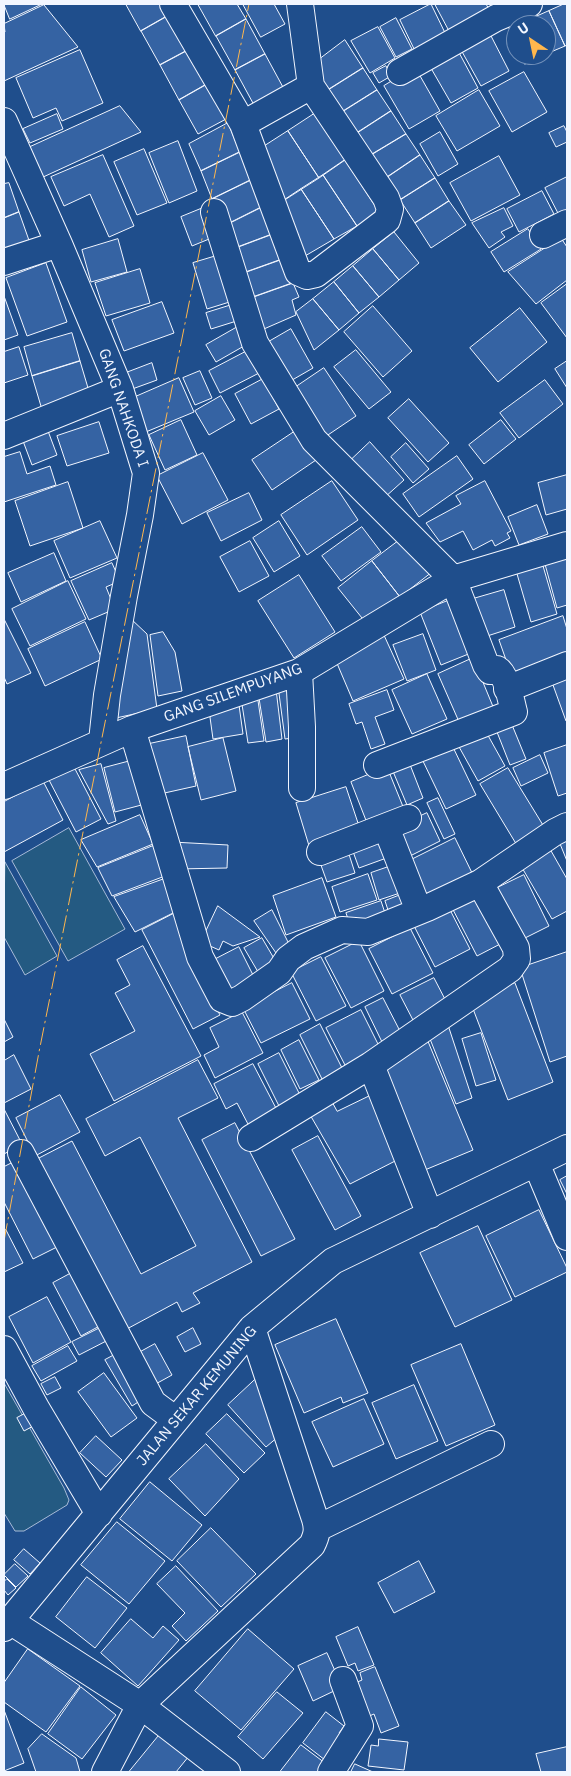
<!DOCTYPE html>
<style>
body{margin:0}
#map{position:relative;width:571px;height:1776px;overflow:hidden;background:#1f4e8c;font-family:"IBM Plex Sans",sans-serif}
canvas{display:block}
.frame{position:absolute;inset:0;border:5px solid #f2f6ff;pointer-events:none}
.north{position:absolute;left:506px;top:15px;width:50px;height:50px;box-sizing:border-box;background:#1f4e8c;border:1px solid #7391ba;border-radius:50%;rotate:326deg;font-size:14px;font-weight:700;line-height:20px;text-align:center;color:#f2f6ff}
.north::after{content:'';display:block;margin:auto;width:18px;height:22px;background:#ffb74d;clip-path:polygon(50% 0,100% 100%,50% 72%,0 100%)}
</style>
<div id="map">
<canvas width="571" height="1776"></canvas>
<div class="frame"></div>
<div class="north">U</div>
</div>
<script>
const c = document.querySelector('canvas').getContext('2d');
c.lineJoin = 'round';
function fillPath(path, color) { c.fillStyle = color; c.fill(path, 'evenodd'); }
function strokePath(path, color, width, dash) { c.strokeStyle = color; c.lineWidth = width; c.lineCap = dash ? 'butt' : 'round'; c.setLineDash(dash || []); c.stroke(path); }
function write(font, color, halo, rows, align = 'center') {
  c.font = font + ' "IBM Plex Sans",sans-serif'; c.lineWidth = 4; c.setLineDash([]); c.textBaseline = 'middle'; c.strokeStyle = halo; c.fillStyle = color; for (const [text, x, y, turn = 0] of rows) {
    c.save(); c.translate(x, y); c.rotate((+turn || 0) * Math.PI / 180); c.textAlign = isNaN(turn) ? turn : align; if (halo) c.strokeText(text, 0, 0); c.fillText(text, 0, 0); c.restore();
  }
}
const green = new Path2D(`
 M 69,828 L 125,929 L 68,961 L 12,861 Z
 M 5,862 L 57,956 L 25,975 L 4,937 Z
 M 4,1383 L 64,1488 L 69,1500 L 67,1505 L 24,1531 L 15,1531 L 4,1513 Z`);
const building = new Path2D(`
 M 4,4 L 42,4 L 10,19 Z
 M 126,4 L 165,4 L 171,14 L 141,31 Z
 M 198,4 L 237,4 L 246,19 L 216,36 Z
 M 243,4 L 274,4 L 285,24 L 261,37 Z
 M 431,4 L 448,39 L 417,55 L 400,20 Z
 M 435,4 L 486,4 L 490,11 L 450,32 Z
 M 564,4 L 567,4 L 567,45 L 565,46 L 549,11 Z
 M 44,5 L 78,47 L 4,81 L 4,32 L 5,32 L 4,24 Z
 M 549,11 L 565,46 L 546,54 L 546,25 L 517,25 Z
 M 171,14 L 190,49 L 160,65 L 141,31 Z
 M 396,18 L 412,49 L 396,57 L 380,27 Z
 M 246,19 L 265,54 L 235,70 L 216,36 Z
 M 516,25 L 516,43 L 509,28 Z
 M 378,27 L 395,58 L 370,73 L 351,41 Z
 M 489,32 L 509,71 L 481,86 L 460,48 Z
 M 345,40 L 363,68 L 328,90 L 312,65 Z
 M 456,47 L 478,88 L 451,103 L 428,63 Z
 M 190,49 L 209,83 L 179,100 L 160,65 Z
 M 80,50 L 103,103 L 62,121 L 56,108 L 33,118 L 16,78 Z
 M 265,54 L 284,89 L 254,105 L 235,70 Z
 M 521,55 L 545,55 L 525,64 Z
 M 386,66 L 391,76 L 379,83 L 373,73 Z
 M 415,67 L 440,111 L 409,129 L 384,86 Z
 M 363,68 L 377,90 L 342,112 L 328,90 Z
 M 524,72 L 547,112 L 512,132 L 489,91 Z
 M 209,83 L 228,118 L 198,134 L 179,100 Z
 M 377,90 L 391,111 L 357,133 L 342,112 Z
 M 479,90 L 500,126 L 457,151 L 436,116 Z
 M 120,106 L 141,132 L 41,178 L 28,148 Z
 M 391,111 L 406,134 L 371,155 L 357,133 Z
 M 57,114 L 63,129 L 30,143 L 23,129 Z
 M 314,114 L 345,160 L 319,178 L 288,131 Z
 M 228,123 L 240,152 L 201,171 L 189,144 Z
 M 564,126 L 567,132 L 567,142 L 556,147 L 549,133 Z
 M 288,131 L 319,178 L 283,201 L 260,149 Z
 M 440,132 L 458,164 L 438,176 L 420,144 Z
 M 406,134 L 420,155 L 386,178 L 371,155 Z
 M 178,141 L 197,191 L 169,203 L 149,153 Z
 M 144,149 L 167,203 L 137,215 L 114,162 Z
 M 240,152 L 251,180 L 212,199 L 201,171 Z
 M 103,155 L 134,226 L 109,237 L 90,194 L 64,206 L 51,177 Z
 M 420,155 L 435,178 L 400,200 L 386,178 Z
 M 499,156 L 520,195 L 471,221 L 450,183 Z
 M 345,160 L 379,212 L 357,226 L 323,175 Z
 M 323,175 L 357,226 L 334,239 L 301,189 Z
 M 567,177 L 567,216 L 561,219 L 545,188 Z
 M 435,178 L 449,201 L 415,223 L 400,200 Z
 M 251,180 L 262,207 L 224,226 L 212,199 Z
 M 9,183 L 19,212 L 4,218 L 4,184 Z
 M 301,189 L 334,239 L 305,256 L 283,201 Z
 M 542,191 L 554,214 L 519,232 L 507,209 Z
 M 449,201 L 466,225 L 431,248 L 415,223 Z
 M 262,207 L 273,234 L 233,249 L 224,226 Z
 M 203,208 L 214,237 L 192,246 L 181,217 Z
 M 504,208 L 513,226 L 501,232 L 505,237 L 489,248 L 472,223 Z
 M 19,212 L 31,246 L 4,255 L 4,218 Z
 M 528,229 L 541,249 L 504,272 L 491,252 Z
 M 394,232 L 419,263 L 399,280 L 373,249 Z
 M 273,234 L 283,259 L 241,274 L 233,249 Z
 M 561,238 L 567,247 L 567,280 L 536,304 L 508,272 Z
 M 118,239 L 127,272 L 91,282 L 82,250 Z
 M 373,249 L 399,280 L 379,297 L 353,266 Z
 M 223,254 L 236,300 L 207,309 L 193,263 Z
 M 283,259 L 293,283 L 248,299 L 241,274 Z
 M 46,263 L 67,322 L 27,336 L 6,278 Z
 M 353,266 L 379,297 L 359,313 L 334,282 Z
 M 140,269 L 150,303 L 106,316 L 95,283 Z
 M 334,282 L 359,313 L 339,330 L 313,299 Z
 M 293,283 L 299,297 L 292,300 L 296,315 L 257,332 L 248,299 Z
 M 567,284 L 567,338 L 541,303 Z
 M 4,296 L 18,335 L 4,340 Z
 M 313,299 L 339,330 L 314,350 L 296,312 Z
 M 162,302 L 174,333 L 124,351 L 112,320 Z
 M 238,303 L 243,319 L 211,329 L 206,313 Z
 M 373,306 L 412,351 L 383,377 L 344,332 Z
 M 520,308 L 547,342 L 498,382 L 470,348 Z
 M 241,325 L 251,342 L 216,362 L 206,345 Z
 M 291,329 L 313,368 L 287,383 L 265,344 Z
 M 72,333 L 80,361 L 32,376 L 24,347 Z
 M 19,347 L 28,375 L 4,383 L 4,352 Z
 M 251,349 L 263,371 L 220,393 L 209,371 Z
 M 356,350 L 391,392 L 369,409 L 334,367 Z
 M 80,361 L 91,398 L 43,413 L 32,376 Z
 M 567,361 L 567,388 L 555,369 Z
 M 152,363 L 157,380 L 124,392 L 118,376 Z
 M 324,368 L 356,416 L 322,439 L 290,391 Z
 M 200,371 L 212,398 L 195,405 L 183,378 Z
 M 179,378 L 194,412 L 141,434 L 126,401 Z
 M 263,379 L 279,409 L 251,424 L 235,394 Z
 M 545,380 L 563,404 L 519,438 L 500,413 Z
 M 221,396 L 235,420 L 209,435 L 195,411 Z
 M 409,399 L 449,443 L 428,462 L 388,418 Z
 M 181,420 L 197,455 L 165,470 L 149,435 Z
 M 501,420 L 516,439 L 484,464 L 469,445 Z
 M 99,422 L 109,453 L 67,466 L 57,436 Z
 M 297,430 L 316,460 L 272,490 L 252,460 Z
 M 48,431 L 57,455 L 32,465 L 23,441 Z
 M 370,442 L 404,480 L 384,498 L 350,461 Z
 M 406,443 L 429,469 L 413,483 L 391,457 Z
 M 20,452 L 27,474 L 50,466 L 56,485 L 4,502 L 4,457 Z
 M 203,453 L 228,500 L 182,524 L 157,476 Z
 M 457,456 L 473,479 L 419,517 L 403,494 Z
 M 567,475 L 567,509 L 546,515 L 538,483 Z
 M 332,481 L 358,520 L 307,555 L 281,515 Z
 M 485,481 L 511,531 L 507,533 L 510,538 L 495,546 L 492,540 L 473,550 L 463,531 L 440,542 L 426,523 L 461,504 L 456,496 Z
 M 68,482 L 83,528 L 30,546 L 15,501 Z
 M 249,493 L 262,520 L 221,541 L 207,513 Z
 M 537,505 L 548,534 L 519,545 L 508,517 Z
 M 100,521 L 117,558 L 70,578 L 54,541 Z
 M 279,521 L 300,556 L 274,572 L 253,538 Z
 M 362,527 L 381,552 L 341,581 L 322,556 Z
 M 405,536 L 432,572 L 400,597 L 372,561 Z
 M 250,541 L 269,576 L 239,592 L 220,557 Z
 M 567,550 L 567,605 L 557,608 L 543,557 Z
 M 54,553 L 66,581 L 21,602 L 8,573 Z
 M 541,559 L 557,614 L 531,622 L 515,567 Z
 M 372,561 L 400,597 L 366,623 L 338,588 Z
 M 112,563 L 120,581 L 106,587 L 115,609 L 89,620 L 71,581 Z
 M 299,575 L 335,632 L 294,658 L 258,601 Z
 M 68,581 L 86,619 L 30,646 L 12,609 Z
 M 504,590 L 515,627 L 478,639 L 466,601 Z
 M 450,600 L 471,653 L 441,665 L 420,612 Z
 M 563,616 L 567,629 L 567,657 L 512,677 L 499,640 Z
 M 130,618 L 147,634 L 157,709 L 116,718 Z
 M 4,619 L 31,673 L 7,684 L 4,677 Z
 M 85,622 L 102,659 L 45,686 L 28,649 Z
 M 163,632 L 175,652 L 182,691 L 158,696 L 150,635 Z
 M 383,633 L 404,679 L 353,701 L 333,654 Z
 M 423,634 L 436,670 L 407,681 L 393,645 Z
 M 473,658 L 494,709 L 460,724 L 438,674 Z
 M 567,668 L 567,721 L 566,721 L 549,674 Z
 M 427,674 L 447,719 L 412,734 L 392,690 Z
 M 292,684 L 300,737 L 285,739 L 278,686 Z
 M 276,689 L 282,739 L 266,742 L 258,692 Z
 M 387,690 L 394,710 L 375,717 L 385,744 L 371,749 L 362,722 L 356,724 L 349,704 Z
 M 257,694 L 264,741 L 248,743 L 241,698 Z
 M 239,705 L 243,734 L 213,739 L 209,710 Z
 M 510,720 L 526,759 L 510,765 L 495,727 Z
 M 485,730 L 505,766 L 478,781 L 458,745 Z
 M 186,736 L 196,786 L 160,794 L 149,744 Z
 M 223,738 L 236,791 L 201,800 L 188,747 Z
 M 451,743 L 476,795 L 446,809 L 421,757 Z
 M 567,745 L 567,793 L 558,796 L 544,753 Z
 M 540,755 L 548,773 L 521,786 L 513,768 Z
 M 138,759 L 149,803 L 115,812 L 104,768 Z
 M 409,762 L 423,798 L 407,805 L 392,769 Z
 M 101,764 L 116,821 L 108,824 L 79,770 Z
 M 74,767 L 101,819 L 76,832 L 49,780 Z
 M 387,767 L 406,814 L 369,828 L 351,782 Z
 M 508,768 L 546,830 L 518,847 L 480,784 Z
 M 43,781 L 63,820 L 4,852 L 4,802 Z
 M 346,787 L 361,832 L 310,849 L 296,803 Z
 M 438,798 L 455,834 L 444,839 L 427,803 Z
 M 427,813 L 440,841 L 404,859 L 391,830 Z
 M 140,815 L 153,844 L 97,867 L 81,840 Z
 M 567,829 L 567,861 L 556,834 Z
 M 384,834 L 392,856 L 359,868 L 351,846 Z
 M 455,838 L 475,879 L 425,904 L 405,863 Z
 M 172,842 L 228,845 L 227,868 L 177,869 Z
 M 346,845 L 355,873 L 327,882 L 317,854 Z
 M 153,846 L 165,876 L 112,896 L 98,868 Z
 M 550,849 L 567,879 L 567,911 L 552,919 L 521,866 Z
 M 397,864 L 406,891 L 379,900 L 371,873 Z
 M 368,874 L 377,900 L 340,912 L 332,887 Z
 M 524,875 L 549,926 L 517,942 L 491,891 Z
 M 167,878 L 179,910 L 135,932 L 114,897 Z
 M 322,878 L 336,917 L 286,935 L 273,896 Z
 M 478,887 L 506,941 L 477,956 L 449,902 Z
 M 403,894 L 409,910 L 390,916 L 385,901 Z
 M 381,901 L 386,916 L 351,928 L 346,913 Z
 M 447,904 L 470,949 L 435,967 L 412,922 Z
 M 218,906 L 260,937 L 233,946 L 223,941 L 219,950 L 201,942 Z
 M 272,910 L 289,944 L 276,953 L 254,921 Z
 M 177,912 L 194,966 L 220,1015 L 193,1029 L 142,930 Z
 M 410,928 L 433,973 L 392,994 L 369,949 Z
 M 262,938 L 279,967 L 261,977 L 244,948 Z
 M 359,941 L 384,991 L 351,1008 L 325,958 Z
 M 143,946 L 201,1056 L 114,1101 L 90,1054 L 135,1031 L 115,993 L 130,985 L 117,960 Z
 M 239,947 L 256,981 L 227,995 L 210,962 Z
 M 567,952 L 567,1056 L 550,1062 L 520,968 Z
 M 321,957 L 346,1006 L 316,1021 L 291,972 Z
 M 434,978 L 448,1005 L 414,1022 L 400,995 Z
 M 292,983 L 310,1019 L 261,1043 L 243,1008 Z
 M 515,983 L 553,1082 L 508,1100 L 470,1001 Z
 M 383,998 L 401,1033 L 382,1042 L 365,1007 Z
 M 361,1010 L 381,1050 L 346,1067 L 326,1028 Z
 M 242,1012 L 263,1053 L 215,1078 L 204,1055 L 219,1047 L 210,1028 Z
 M 4,1019 L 13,1037 L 4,1042 Z
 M 447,1022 L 472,1098 L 456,1104 L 428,1034 Z
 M 320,1024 L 343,1070 L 323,1081 L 300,1035 Z
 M 481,1033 L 496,1080 L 476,1086 L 462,1039 Z
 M 427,1039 L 473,1150 L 420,1172 L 377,1067 Z
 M 299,1040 L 319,1080 L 300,1089 L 281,1050 Z
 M 279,1053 L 301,1097 L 280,1108 L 258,1064 Z
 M 14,1055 L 31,1089 L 4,1103 L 4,1061 Z
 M 198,1060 L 218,1098 L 178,1118 L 252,1262 L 193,1293 L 200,1303 L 182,1312 L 177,1302 L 125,1330 L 37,1159 L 72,1141 L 141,1274 L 196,1246 L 140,1137 L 105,1156 L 86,1119 Z
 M 253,1064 L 278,1112 L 249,1126 L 237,1103 L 226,1109 L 214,1084 Z
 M 376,1093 L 403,1157 L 350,1184 L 309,1113 L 331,1100 L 337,1111 Z
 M 60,1095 L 80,1132 L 35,1156 L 16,1118 Z
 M 4,1109 L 22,1144 L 4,1154 Z
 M 235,1123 L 295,1239 L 261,1256 L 202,1140 Z
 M 318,1136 L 361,1216 L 335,1230 L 292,1150 Z
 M 18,1160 L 61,1245 L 33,1259 L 4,1202 L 4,1167 Z
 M 567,1176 L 567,1194 L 560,1180 Z
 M 539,1210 L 567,1268 L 567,1272 L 515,1297 L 486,1236 Z
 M 478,1226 L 512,1300 L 455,1327 L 420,1253 Z
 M 6,1230 L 23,1263 L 4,1272 L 4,1231 Z
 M 79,1269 L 107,1322 L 81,1336 L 53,1283 Z
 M 47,1297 L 71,1342 L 33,1363 L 9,1317 Z
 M 336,1319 L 368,1393 L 343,1403 L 341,1397 L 304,1413 L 275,1345 Z
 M 108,1324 L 114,1337 L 79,1355 L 72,1342 Z
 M 193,1328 L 201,1344 L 185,1352 L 177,1337 Z
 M 155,1344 L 172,1375 L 152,1386 L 135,1355 Z
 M 461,1344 L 495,1425 L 446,1446 L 411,1365 Z
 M 68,1346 L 77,1361 L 41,1381 L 32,1366 Z
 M 122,1351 L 146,1397 L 132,1406 L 105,1360 Z
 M 104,1373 L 137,1418 L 111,1437 L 78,1392 Z
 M 260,1375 L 279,1436 L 266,1447 L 228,1405 Z
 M 55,1377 L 61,1388 L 47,1395 L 41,1384 Z
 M 414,1385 L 438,1441 L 396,1459 L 372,1403 Z
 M 364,1399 L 384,1444 L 333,1467 L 312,1422 Z
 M 30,1411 L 37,1424 L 24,1431 L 17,1418 Z
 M 227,1414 L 265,1453 L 244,1473 L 206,1434 Z
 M 96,1436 L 122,1460 L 106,1477 L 80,1453 Z
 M 206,1444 L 239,1479 L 205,1516 L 169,1479 Z
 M 150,1482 L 202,1525 L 172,1561 L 120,1519 Z
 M 117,1522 L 165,1561 L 129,1604 L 81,1565 Z
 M 211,1528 L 256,1574 L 221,1607 L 177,1561 Z
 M 24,1549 L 40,1563 L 30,1574 L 14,1560 Z
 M 419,1561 L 435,1592 L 394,1613 L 378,1583 Z
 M 15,1564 L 28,1576 L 16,1587 L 4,1575 Z
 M 176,1566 L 218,1611 L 186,1641 L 172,1626 L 185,1613 L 157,1584 Z
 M 87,1577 L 127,1608 L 95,1648 L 56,1617 Z
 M 7,1579 L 16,1588 L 8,1595 L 4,1590 L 4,1582 Z
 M 131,1619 L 153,1638 L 163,1626 L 179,1640 L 138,1686 L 101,1653 Z
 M 358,1627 L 374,1665 L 358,1671 L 355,1663 L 348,1666 L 336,1637 Z
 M 248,1629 L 294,1669 L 241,1730 L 195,1691 Z
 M 28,1649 L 80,1686 L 46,1732 L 4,1702 L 4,1683 Z
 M 327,1653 L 340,1682 L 331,1686 L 334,1691 L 313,1701 L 298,1666 Z
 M 375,1667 L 399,1726 L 381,1733 L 374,1714 L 367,1717 L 353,1684 L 362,1680 L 360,1673 Z
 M 81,1687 L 116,1715 L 82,1759 L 48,1734 Z
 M 277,1692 L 303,1713 L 263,1759 L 238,1737 Z
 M 4,1710 L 24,1763 L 4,1771 Z
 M 326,1712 L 344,1726 L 339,1733 L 344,1737 L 325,1760 L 303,1743 Z
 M 161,1733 L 189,1756 L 176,1772 L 129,1772 Z
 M 42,1734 L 76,1758 L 80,1772 L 36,1772 L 28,1749 Z
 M 379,1739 L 408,1742 L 404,1770 L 368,1766 L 371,1745 L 378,1746 Z
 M 301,1745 L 325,1763 L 318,1772 L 280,1772 Z
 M 567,1747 L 567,1772 L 541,1772 L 536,1754 Z
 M 355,1764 L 373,1772 L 351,1772 Z`);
const minor = new Path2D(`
 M 173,4 L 243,124 L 298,272 L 307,276 L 316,274 L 387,220 L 390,209 L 386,198 L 311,86 L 300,4
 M 400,72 L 496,18 L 529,4
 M 4,121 L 59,244 L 120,389 L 146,473 L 140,515 L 124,596 L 107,695 L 102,741
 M 243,124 L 311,86
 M 214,212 L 255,343 L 314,440 L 453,579 L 486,665 L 490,671 L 497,669 C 507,675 511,701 514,712 L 377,765
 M 543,235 L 567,223
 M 4,262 L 59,244
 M 4,436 L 120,389
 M 299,672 L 302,727 L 302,788
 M 507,689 L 567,665
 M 132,729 L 200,957 L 222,999 L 232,1003 L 242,998 L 279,972 L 288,959 L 304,947 L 342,930 L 368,932 L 427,908 L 480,883 L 555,832 L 567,826
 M 4,786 L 132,729 L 299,672 L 453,579 L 567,545
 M 386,827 L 419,911
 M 320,852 L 408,818
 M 371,1065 L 510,969 L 517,959 L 516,948 L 480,883
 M 251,1138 L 371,1065 L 430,1215
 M 21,1153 L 153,1403 L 176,1420
 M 536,1163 L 567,1237
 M 4,1349 L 36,1408 L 99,1514
 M 318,1528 L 491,1444
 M 10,1621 L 140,1705 L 227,1772
 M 4,1628 L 252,1328 L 333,1261 L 567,1148
 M 105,1772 L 140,1705 L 312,1545 C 317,1535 318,1529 315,1519 L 252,1328
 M 331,1772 L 360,1726 L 343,1680`);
const power = new Path2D(`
 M 4,1241 L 39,1052 L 249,4`);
const streetNames = [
 ["GANG NAHKODA I",123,408,71],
 ["GANG SILEMPUYANG",233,693,-20],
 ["JALAN SEKAR KEMUNING",197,1396,-50]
];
fillPath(green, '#245a82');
strokePath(green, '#a8bbd7', 1);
fillPath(building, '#3563a3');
strokePath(building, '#f2f6ff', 1);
strokePath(minor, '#f2f6ff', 28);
strokePath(minor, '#1f4e8c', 26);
strokePath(power, '#ffb74d', 1, [18, 4, 2.5, 4]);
write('15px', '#f2f6ff', '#1f4e8c', streetNames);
</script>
